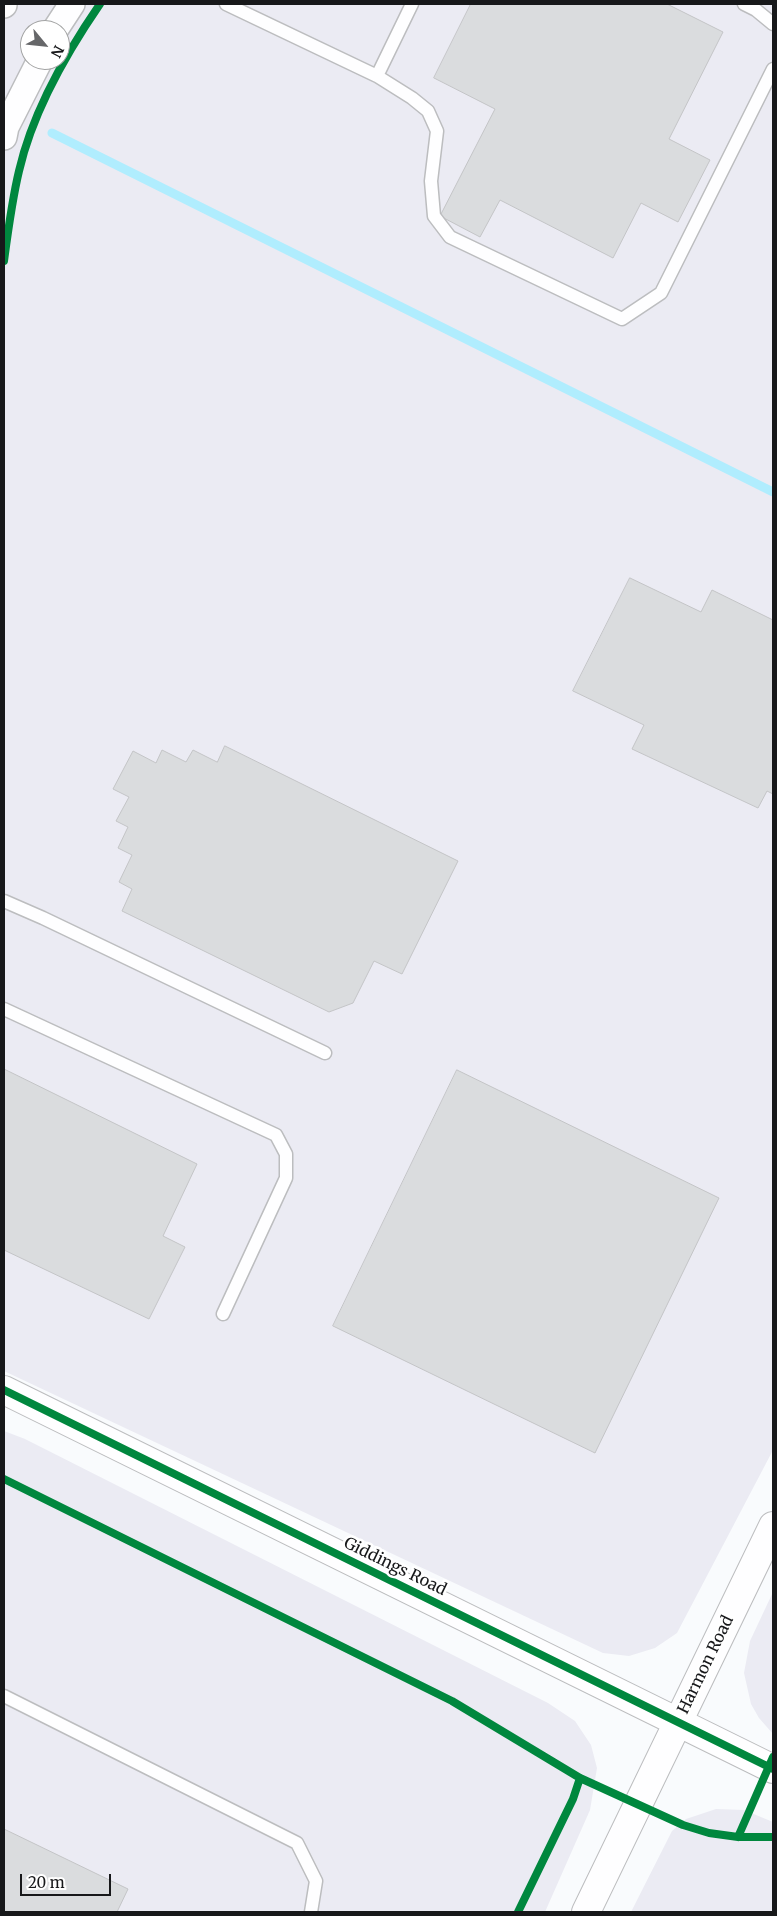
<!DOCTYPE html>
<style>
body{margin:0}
#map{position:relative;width:777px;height:1916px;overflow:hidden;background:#f9fbfd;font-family:Merriweather,serif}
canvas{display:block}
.frame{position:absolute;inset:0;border:5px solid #17181a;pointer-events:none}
.north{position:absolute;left:20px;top:20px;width:50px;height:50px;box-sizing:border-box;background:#fff;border:1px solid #a2a3a3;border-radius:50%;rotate:118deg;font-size:14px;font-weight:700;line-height:20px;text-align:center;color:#17181a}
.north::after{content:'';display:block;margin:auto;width:18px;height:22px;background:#666769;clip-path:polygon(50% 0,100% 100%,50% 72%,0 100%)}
.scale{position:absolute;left:20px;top:1874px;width:91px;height:22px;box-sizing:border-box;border:2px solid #17181a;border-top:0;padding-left:6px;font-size:15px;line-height:18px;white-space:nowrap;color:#17181a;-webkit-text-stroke:4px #fff;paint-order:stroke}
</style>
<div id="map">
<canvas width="777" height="1916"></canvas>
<div class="frame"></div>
<div class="north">N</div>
<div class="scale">20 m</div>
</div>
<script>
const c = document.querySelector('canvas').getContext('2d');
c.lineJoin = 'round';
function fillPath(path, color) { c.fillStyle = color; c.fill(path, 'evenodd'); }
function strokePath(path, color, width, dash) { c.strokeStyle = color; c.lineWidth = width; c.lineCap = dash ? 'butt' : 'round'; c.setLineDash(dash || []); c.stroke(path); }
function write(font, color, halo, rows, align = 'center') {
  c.font = font + ' Merriweather,serif'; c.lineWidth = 5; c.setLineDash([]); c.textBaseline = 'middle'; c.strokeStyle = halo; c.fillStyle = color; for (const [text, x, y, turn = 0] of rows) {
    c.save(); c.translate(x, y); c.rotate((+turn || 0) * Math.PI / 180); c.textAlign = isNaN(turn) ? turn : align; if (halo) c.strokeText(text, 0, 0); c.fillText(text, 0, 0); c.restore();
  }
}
const industrial = new Path2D(`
 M 4,4 L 773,4 L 773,1450 L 677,1633 L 655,1648 L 629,1656 L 603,1653 L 4,1371 ZM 30,30 L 60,30 L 60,60 L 30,60 Z
 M 4,1431 L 25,1439 L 548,1703 L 575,1721 L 591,1745 L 597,1768 L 590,1810 L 545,1912 L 4,1912 Z
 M 773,1592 L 773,1734 L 759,1718 L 751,1704 L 744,1673 L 750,1641 Z
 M 716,1809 L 744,1810 L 773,1822 L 773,1912 L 631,1912 L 672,1831 L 686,1819 Z`);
const stream = new Path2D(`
 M 52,133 L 773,492`);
const building = new Path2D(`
 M 471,4 L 667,4 L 723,32 L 669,139 L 710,160 L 678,222 L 641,203 L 613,258 L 500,200 L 480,237 L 440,216 L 495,109 L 434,78 Z
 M 630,578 L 701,612 L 712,590 L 773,620 L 773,794 L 767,791 L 758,808 L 632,749 L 644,725 L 573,691 Z
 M 225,746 L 458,861 L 402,974 L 374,961 L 353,1003 L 329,1012 L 122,911 L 132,889 L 119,882 L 132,855 L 118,848 L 128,827 L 116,821 L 129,797 L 113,789 L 133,751 L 156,763 L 162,750 L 186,762 L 193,750 L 217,762 Z
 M 4,1069 L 197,1164 L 163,1236 L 185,1247 L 149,1319 L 4,1250 Z
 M 457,1070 L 719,1198 L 595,1453 L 333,1326 Z
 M 4,1829 L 128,1889 L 117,1912 L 4,1912 Z`);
const service = new Path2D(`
 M 226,4 L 377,76 L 412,98 L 428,111 L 437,131 L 431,181 L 434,216 L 450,237 L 622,319 L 661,293 L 773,69
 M 744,4 L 756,10 L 773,24
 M 377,76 L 412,4
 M 4,901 L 43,918 L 325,1053
 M 4,1009 L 276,1135 L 286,1154 L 286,1178 L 223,1314
 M 4,1696 L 297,1843 L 316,1881 L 311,1912`);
const minor = new Path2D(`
 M 4,5 L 4,4
 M 55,30 L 72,4
 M 4,137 L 6,127 L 40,60`);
const tertiary = new Path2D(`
 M 4,1390 L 773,1769
 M 586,1912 L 773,1526`);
const cycleway = new Path2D(`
 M 4,261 C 8,231 12,200 19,171 C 32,114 67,52 100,4
 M 4,1390 L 773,1769
 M 4,1479 L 452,1701 L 580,1778 L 683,1825 L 709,1833 L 738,1837 L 773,1837
 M 738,1837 L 773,1757
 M 518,1912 L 573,1799 L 580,1778`);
const streetNames = [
 ["Giddings Road",395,1567,26],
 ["Harmon Road",706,1665,-64]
];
fillPath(industrial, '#ebebf3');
strokePath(stream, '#b0edfe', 9);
fillPath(building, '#dadcde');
strokePath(building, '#c4c5c7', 1);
strokePath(service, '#bcbdbf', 15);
strokePath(minor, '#bcbdbf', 28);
strokePath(tertiary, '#bcbdbf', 30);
strokePath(service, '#fefeff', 12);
strokePath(minor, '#fefeff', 25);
strokePath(tertiary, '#fefeff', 28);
strokePath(cycleway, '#00873e', 8);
write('16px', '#17181a', '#fff', streetNames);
</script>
